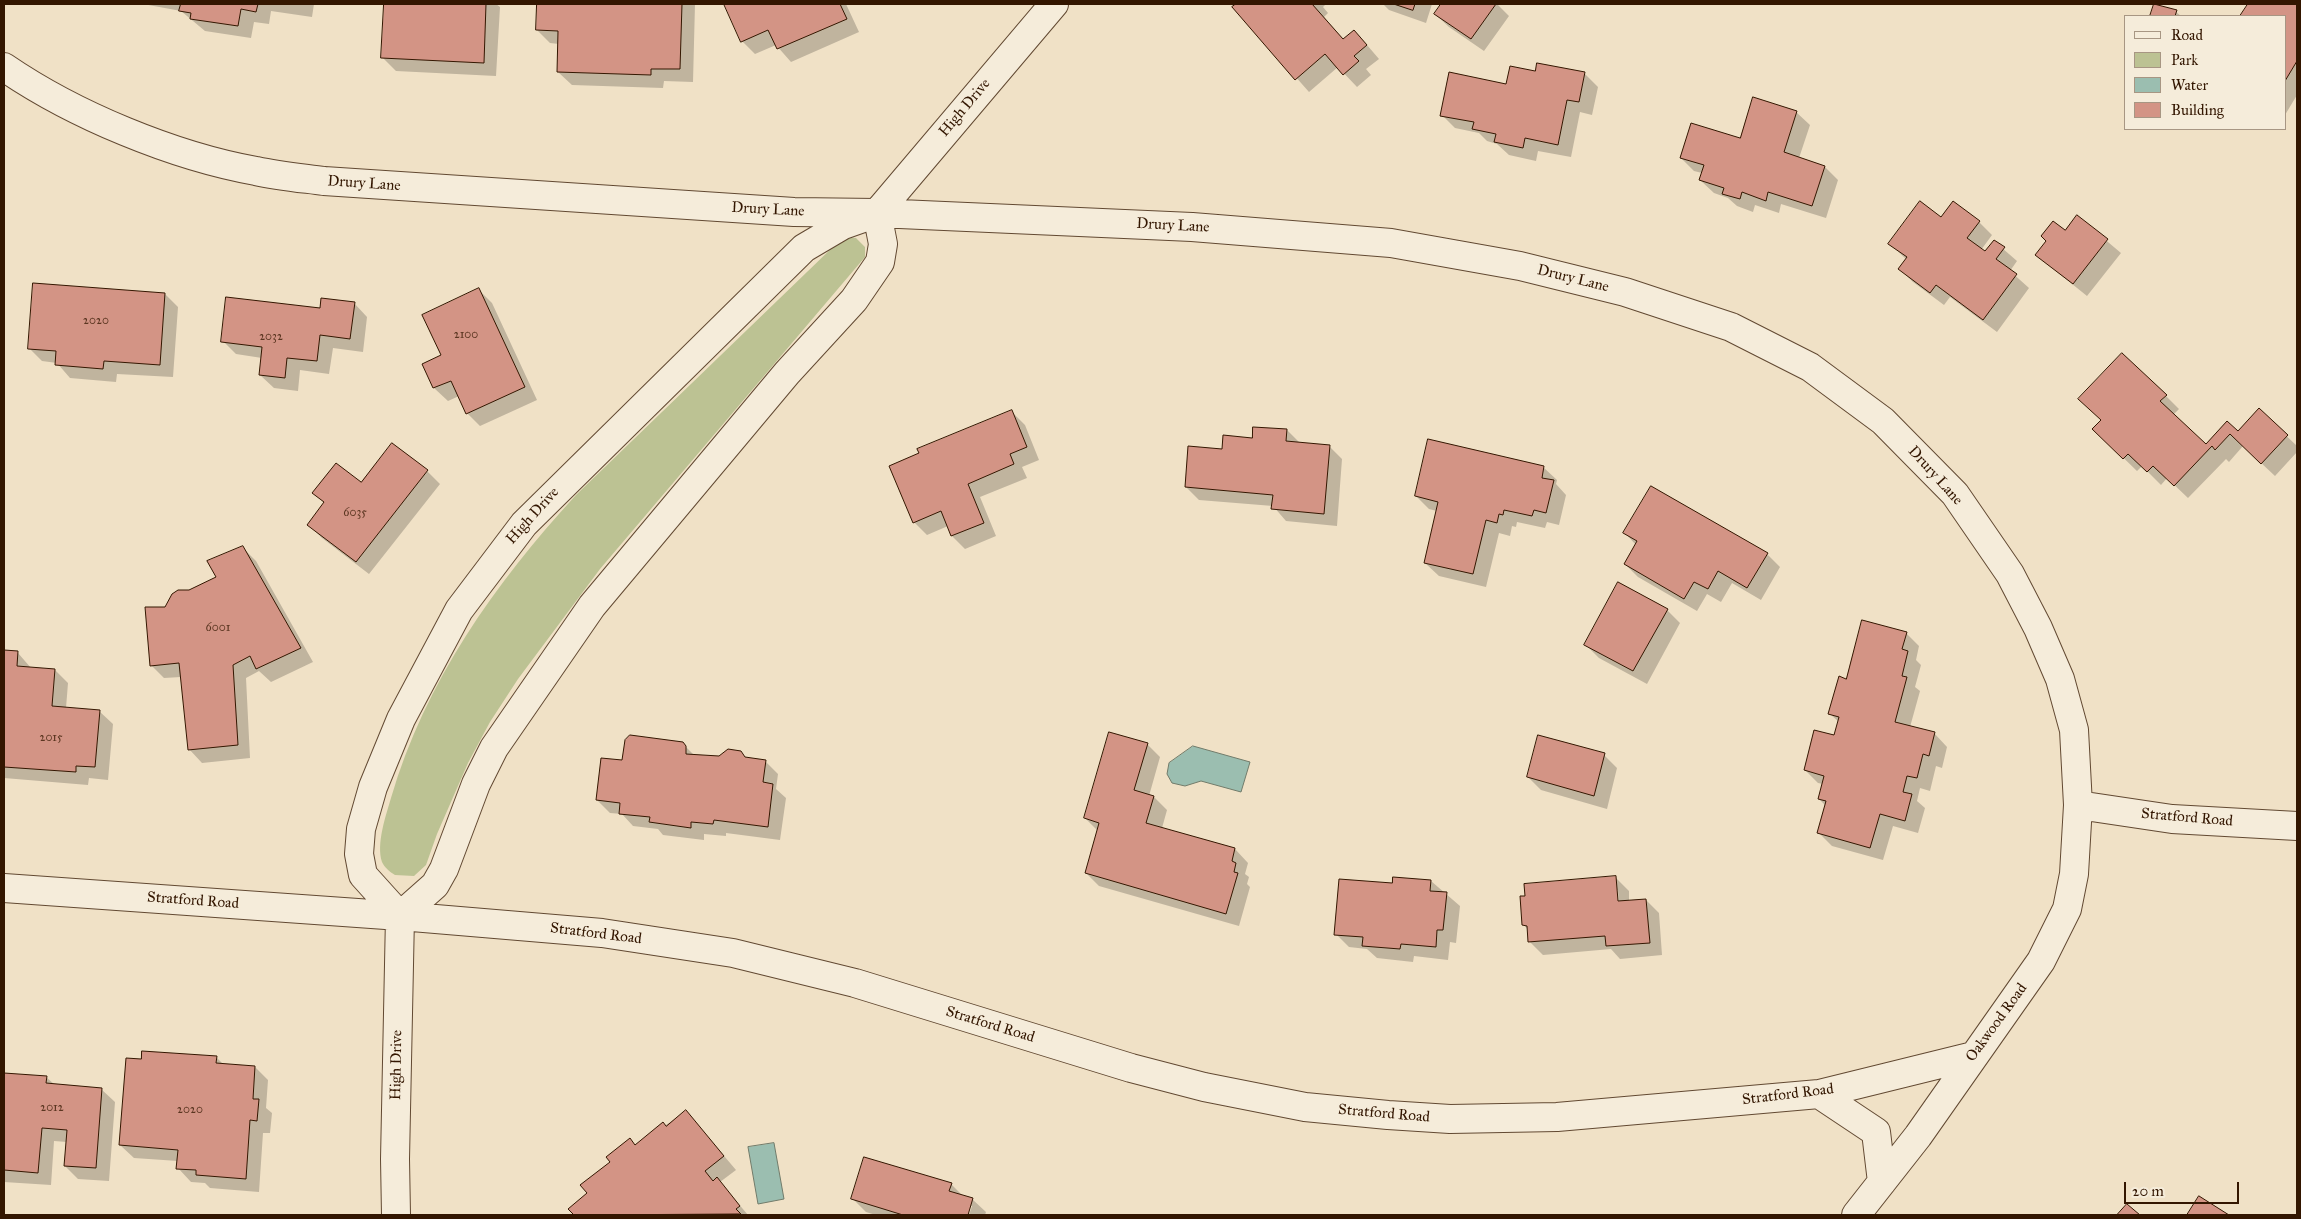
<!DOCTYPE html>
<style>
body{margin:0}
#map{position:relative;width:2301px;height:1219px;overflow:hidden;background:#f0e1c6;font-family:"IM FELL Great Primer",serif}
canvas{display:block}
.frame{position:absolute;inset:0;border:5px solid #331600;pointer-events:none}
.legend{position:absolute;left:2124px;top:15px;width:162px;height:115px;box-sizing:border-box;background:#f5ecda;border:1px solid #a79683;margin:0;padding:6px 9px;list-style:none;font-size:15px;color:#331600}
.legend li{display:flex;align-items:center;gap:10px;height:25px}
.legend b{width:25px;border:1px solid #a79683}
.scale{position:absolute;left:2124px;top:1182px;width:115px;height:22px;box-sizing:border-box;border:2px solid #331600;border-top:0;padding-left:6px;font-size:15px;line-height:18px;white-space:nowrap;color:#331600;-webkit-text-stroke:4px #f5ecda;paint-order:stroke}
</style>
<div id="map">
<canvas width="2301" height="1219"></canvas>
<div class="frame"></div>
<ul class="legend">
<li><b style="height:6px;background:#f5ecda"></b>Road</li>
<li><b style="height:14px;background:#bcc293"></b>Park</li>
<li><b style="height:14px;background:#9bbeb0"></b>Water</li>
<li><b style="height:14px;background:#d39485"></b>Building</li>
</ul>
<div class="scale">20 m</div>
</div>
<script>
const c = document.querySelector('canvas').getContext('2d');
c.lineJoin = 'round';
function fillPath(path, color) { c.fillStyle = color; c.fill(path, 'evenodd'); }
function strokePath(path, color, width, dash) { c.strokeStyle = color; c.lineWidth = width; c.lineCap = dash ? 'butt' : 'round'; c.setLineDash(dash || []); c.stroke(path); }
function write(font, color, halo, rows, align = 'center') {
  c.font = font + ' "IM FELL Great Primer",serif'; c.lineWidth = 5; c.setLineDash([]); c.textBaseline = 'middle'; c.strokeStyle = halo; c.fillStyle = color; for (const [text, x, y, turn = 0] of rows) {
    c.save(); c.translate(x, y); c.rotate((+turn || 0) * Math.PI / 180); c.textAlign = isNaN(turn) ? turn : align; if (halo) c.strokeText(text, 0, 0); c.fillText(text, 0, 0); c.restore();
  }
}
const green = new Path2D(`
 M 849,237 L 856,238 L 865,247 L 865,257 L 600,569 L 518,679 L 490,722 L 468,763 L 437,834 L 426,865 L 414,876 L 395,875 C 390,872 384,867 382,862 C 376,844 386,815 391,798 C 425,682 495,583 576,495 L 836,244 Z`);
const water = new Path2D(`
 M 1193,746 L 1250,762 L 1241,792 L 1201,781 L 1185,786 L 1172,783 L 1167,774 L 1169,763 Z
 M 774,1143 L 784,1199 L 758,1204 L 748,1147 Z`);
const shadow = new Path2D(`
 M 143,4 L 314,4 L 312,17 L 271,11 L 269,24 L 254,22 L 251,38 L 205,31 L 181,11 Z
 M 385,4 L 430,4 L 430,6 L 437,6 L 437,4 L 496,4 L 500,7 L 496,76 L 396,71 L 383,58 Z
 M 538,4 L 695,4 L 693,82 L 664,81 L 663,88 L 572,85 L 558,72 L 559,44 L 550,43 L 537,30 Z
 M 726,4 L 846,4 L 859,32 L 791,62 L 776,45 L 755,54 L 742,41 Z
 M 1238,4 L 1326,4 L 1323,7 L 1328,13 L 1324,17 L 1344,40 L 1367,45 L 1379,59 L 1366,69 L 1371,75 L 1357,87 L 1338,67 L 1309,92 L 1234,7 Z
 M 1383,4 L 1432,4 L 1426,23 L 1389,10 Z
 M 1442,4 L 1497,4 L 1509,16 L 1484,51 L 1449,27 L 1435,14 Z
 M 2155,4 L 2176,12 L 2181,16 L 2151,16 Z
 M 2249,4 L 2297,4 L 2297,95 L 2285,115 L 2285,16 L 2241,16 Z
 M 1538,64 L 1585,74 L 1598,87 L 1592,115 L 1580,112 L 1571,157 L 1538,151 L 1536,161 L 1509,155 L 1497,144 L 1487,141 L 1479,133 L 1455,128 L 1442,115 L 1536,73 Z
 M 1796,112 L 1810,125 L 1799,158 L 1825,167 L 1838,180 L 1826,218 L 1781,204 L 1779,213 L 1755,205 L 1753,212 L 1737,206 L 1728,198 L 1714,193 L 1700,180 L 1702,173 L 1694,171 L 1681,158 L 1741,140 Z
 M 2077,216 L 2121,253 L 2087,296 L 2036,255 L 2065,232 Z
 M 1942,218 L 1979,222 L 1992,235 L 1981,250 L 1985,253 L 1994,241 L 2017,261 L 2010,271 L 2029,288 L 1997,332 L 1950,297 L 1944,305 L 1913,282 L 1900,269 L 1907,260 L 1890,244 Z
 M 479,290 L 492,303 L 537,400 L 480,426 L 467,413 L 459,396 L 448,401 L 434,388 L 423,365 L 442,356 Z
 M 165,294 L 178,307 L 173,377 L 117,374 L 116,382 L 70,378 L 57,363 L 42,361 L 29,348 Z
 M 354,303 L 367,317 L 363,352 L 333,348 L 329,374 L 300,370 L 298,391 L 274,388 L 260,375 L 262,358 L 236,354 L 223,341 Z
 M 2166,396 L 2179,409 L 2173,415 L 2206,446 L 2228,423 L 2238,432 L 2259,410 L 2297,446 L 2297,452 L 2275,476 L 2243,446 L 2229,462 L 2226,459 L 2188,498 L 2167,478 L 2161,485 L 2142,466 L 2137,471 L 2107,442 Z
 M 1012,412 L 1025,425 L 1039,460 L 1022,467 L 1027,478 L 980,497 L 996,536 L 965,549 L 952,536 L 948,526 L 927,535 L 914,522 L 921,454 Z
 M 1287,430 L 1300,443 L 1329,446 L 1342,459 L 1337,526 L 1286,521 L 1273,506 L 1199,500 L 1186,487 L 1223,450 Z
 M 1543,467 L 1557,480 L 1556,484 L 1566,495 L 1559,525 L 1547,522 L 1545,528 L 1517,522 L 1516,527 L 1512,526 L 1510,536 L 1499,533 L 1486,587 L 1439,576 L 1425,563 L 1437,511 L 1429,509 L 1416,496 Z
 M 427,471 L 440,484 L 369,574 L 322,538 L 309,525 L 325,504 L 314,493 Z
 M 1625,533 L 1767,554 L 1780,567 L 1761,600 L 1732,583 L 1721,602 L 1707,594 L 1697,611 L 1638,577 L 1625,564 L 1636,545 Z
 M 242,547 L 256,561 L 313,662 L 271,682 L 259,671 L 246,678 L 250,758 L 202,763 L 189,749 L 181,677 L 164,678 L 151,665 L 169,599 L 178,591 L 189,592 L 218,578 Z
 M 1667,610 L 1680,623 L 1647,684 L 1599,658 L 1586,645 Z
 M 1906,633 L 1919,646 L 1916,660 L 1921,665 L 1915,687 L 1920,691 L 1910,727 L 1934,733 L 1947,747 L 1942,768 L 1936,766 L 1930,791 L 1920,788 L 1917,801 L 1925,808 L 1918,833 L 1893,826 L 1883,860 L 1832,846 L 1819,833 L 1826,806 L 1819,799 L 1823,784 L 1818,783 L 1805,770 L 1835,737 L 1839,722 L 1830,714 L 1847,680 Z
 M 4,652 L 18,653 L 31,668 L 55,670 L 68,683 L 66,708 L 99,711 L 113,724 L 108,780 L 89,778 L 88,785 L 4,778 Z
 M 682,743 L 695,756 L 765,761 L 778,774 L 776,789 L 786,798 L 780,840 L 726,833 L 726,836 L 704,834 L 704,840 L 663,835 L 658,829 L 633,826 L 622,814 L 610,813 L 597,800 L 623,762 Z
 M 1147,744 L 1160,757 L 1149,796 L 1154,797 L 1167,810 L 1162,828 L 1235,849 L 1248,863 L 1245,874 L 1249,877 L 1247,884 L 1250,887 L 1239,926 L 1099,886 L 1086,873 L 1098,831 L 1085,818 Z
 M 1604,755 L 1617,768 L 1607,809 L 1541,790 L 1528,777 Z
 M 1615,877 L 1629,891 L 1629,901 L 1646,900 L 1659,913 L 1662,955 L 1620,959 L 1611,949 L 1543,955 L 1529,941 L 1528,930 L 1524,925 ZM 1616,890 L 1618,890 L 1619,907 L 1617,907 Z
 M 1431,881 L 1460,906 L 1456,943 L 1450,942 L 1448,960 L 1414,956 L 1413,962 L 1377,958 L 1367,949 L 1349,947 L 1336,934 Z
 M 216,1057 L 224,1065 L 255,1067 L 268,1080 L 266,1108 L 272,1113 L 270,1133 L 263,1133 L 259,1192 L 210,1188 L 205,1183 L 191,1182 L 178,1168 L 178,1161 L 134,1158 L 120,1145 L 142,1060 Z
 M 4,1074 L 46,1077 L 55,1085 L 101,1089 L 115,1102 L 109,1181 L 78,1179 L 65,1166 L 67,1142 L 54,1141 L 51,1185 L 4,1182 Z
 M 686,1111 L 736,1170 L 720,1182 L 748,1215 L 575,1215 L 570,1209 L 589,1193 L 630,1139 L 636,1146 Z
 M 951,1184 L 963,1196 L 972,1199 L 986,1212 L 985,1215 L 969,1215 L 972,1206 L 969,1206 L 966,1215 L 876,1215 L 866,1212 L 853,1199 Z`);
const building = new Path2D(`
 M 181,4 L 258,4 L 256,12 L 241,9 L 238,26 L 190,19 L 191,13 L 179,11 Z
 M 384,4 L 486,4 L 484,63 L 381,58 Z
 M 537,4 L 682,4 L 680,69 L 651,69 L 651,75 L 557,72 L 558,31 L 536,30 Z
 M 724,4 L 840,4 L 847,19 L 777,49 L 768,30 L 741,42 Z
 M 1236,4 L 1312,4 L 1343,39 L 1354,30 L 1367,45 L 1354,56 L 1359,61 L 1343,75 L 1325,54 L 1295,80 L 1232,7 Z
 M 1394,4 L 1415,4 L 1413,10 Z
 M 1441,4 L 1496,4 L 1471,39 L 1434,14 Z
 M 2154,4 L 2177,10 L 2175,16 L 2150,16 Z
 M 2248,4 L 2297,4 L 2297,61 L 2285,81 L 2285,16 L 2240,16 Z
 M 1537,63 L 1585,72 L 1579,102 L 1567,100 L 1558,145 L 1525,138 L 1523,148 L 1494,142 L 1496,134 L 1472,129 L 1474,122 L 1440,116 L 1449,72 L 1506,84 L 1510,66 L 1535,71 Z
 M 1753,97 L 1797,111 L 1784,152 L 1825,166 L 1812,206 L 1768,192 L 1766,201 L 1742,192 L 1740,199 L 1722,194 L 1724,188 L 1699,180 L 1704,165 L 1680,158 L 1691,123 L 1740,138 Z
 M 1920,201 L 1941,217 L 1953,201 L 1980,221 L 1967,238 L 1985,251 L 1994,240 L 2005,247 L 1996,259 L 2017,274 L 1983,320 L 1936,285 L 1930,293 L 1898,269 L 1907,257 L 1888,244 Z
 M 2077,215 L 2108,239 L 2073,284 L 2035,255 L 2046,241 L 2041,236 L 2053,221 L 2065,230 Z
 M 33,283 L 165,293 L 160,365 L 104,361 L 103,369 L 55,365 L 56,351 L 28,349 Z
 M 479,288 L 525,387 L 466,414 L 451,381 L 433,388 L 422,364 L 441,355 L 422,315 Z
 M 226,297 L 320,308 L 321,298 L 355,302 L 350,339 L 320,335 L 317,361 L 287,358 L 285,378 L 259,375 L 262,347 L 221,342 Z
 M 2122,353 L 2167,395 L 2160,401 L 2206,444 L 2227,421 L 2238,431 L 2259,408 L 2288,435 L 2261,464 L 2230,434 L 2215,450 L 2212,446 L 2174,486 L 2153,466 L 2147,472 L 2128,454 L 2123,459 L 2092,429 L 2101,420 L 2078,399 Z
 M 1012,410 L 1027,447 L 1010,454 L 1014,464 L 968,484 L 984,523 L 951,536 L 941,511 L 913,523 L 889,466 L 919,453 L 917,449 Z
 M 1253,427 L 1287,429 L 1286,441 L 1330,445 L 1324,514 L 1271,509 L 1273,495 L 1185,487 L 1188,446 L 1222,449 L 1223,435 L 1252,438 Z
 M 1428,439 L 1544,466 L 1542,478 L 1554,480 L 1546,513 L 1534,510 L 1532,516 L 1504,510 L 1503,515 L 1499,514 L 1497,523 L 1486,520 L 1473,574 L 1424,563 L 1438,502 L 1415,496 Z
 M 392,443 L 428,470 L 356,562 L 307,525 L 324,502 L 312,493 L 336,463 L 361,482 Z
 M 1651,486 L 1768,553 L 1747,588 L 1718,571 L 1708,589 L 1694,582 L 1684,599 L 1624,564 L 1637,541 L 1623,533 Z
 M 243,546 L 301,648 L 256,669 L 250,656 L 233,665 L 238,745 L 188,750 L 179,663 L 150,666 L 145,607 L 165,607 L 172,594 L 178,590 L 189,590 L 216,577 L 207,561 Z
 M 1618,582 L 1668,609 L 1633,671 L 1584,645 Z
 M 1862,620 L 1907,632 L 1902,649 L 1908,651 L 1902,676 L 1907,677 L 1895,722 L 1935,732 L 1929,756 L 1923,754 L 1917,778 L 1907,776 L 1903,792 L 1912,794 L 1905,821 L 1880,814 L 1870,848 L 1817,833 L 1826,801 L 1818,799 L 1824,776 L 1804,770 L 1814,730 L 1834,735 L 1839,717 L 1828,714 L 1839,676 L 1846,679 Z
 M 4,650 L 18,651 L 17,666 L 55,669 L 52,706 L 100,710 L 95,767 L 76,766 L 76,772 L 4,767 Z
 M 1109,732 L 1148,743 L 1134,790 L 1154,796 L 1146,823 L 1235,848 L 1232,861 L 1236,863 L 1234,872 L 1238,873 L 1226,914 L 1085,873 L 1099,823 L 1084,818 Z
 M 630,735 L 683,742 L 686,746 L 686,754 L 719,756 L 728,749 L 741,751 L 745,757 L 766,760 L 763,782 L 773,784 L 768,827 L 714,820 L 713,824 L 691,822 L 691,828 L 649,822 L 650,817 L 619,814 L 620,803 L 596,800 L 601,758 L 622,760 L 625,740 Z
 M 1538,735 L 1605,753 L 1594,796 L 1527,777 Z
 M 1616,876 L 1618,901 L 1646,899 L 1650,943 L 1606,946 L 1605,936 L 1528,942 L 1527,926 L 1522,925 L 1520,896 L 1525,896 L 1524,884 Z
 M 1393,877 L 1431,880 L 1430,891 L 1447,892 L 1443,930 L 1437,930 L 1436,947 L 1401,944 L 1400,949 L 1362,946 L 1363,937 L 1334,935 L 1339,879 L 1392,883 Z
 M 142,1051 L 217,1056 L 216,1063 L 255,1066 L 253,1099 L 259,1099 L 257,1121 L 250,1120 L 246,1179 L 196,1175 L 196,1170 L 176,1169 L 178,1150 L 119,1145 L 126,1058 L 141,1059 Z
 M 4,1073 L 47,1076 L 46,1083 L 102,1088 L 96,1168 L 64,1166 L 67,1130 L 42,1128 L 38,1173 L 4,1170 Z
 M 686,1110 L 724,1156 L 705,1171 L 713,1181 L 717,1177 L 740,1206 L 736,1209 L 741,1214 L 574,1215 L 568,1209 L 587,1193 L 580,1185 L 610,1162 L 606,1157 L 630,1138 L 635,1145 L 663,1122 L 666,1126 Z
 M 864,1157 L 952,1183 L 949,1191 L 973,1198 L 968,1215 L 903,1215 L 851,1199 Z
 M 2199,1196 L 2229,1215 L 2187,1215 Z
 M 2127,1204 L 2140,1215 L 2117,1215 Z`);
const minor = new Path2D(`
 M 4,67 C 74,115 173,156 256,171 C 278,176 301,178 324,181 L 794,212 L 877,213 L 1192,227 L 1391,243 L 1520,266 L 1625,292 L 1731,327 L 1810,367 L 1883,421 L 1955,494 L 2010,574 L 2038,628 L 2060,679 L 2074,730 L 2078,805 L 2074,874 L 2067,909 L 2041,961 L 1918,1136 L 1856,1215
 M 2078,805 L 2172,819 L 2297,826
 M 4,888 L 400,916 L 602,933 L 733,953 L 855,983 L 1131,1068 L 1204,1087 L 1305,1107 L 1388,1115 L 1450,1119 L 1557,1117 L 1819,1094 L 1973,1056
 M 400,916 L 435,885 L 444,869 L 476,784 L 494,748 L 592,606 L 787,373 L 854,300 L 880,262 L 883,244 L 877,213
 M 1819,1094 L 1876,1132 L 1882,1182
 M 396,1215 L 395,1159 L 400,916 L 363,875 L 359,854 L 361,829 L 373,787 L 401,719 L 459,610 L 524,524 L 804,248 L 843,225 L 877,213 L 1054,4`);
const numberNames = [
 ["2020",96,321],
 ["2100",466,335],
 ["2032",271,337],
 ["6035",355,513],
 ["6001",218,628],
 ["2015",51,738],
 ["2012",52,1108],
 ["2020",190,1110]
];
const streetNames = [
 ["High Drive",965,108,-50],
 ["Drury Lane",364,184,4],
 ["Drury Lane",768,210,3],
 ["Drury Lane",1173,226,3],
 ["Drury Lane",1573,279,14],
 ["Drury Lane",1935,476,48],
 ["High Drive",533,516,-48],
 ["Stratford Road",2187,818,5],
 ["Stratford Road",193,901,4],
 ["Stratford Road",596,934,7],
 ["Oakwood Road",1997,1023,-54],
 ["Stratford Road",990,1025,17],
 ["High Drive",397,1065,-89],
 ["Stratford Road",1788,1095,-7],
 ["Stratford Road",1384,1114,5]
];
fillPath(green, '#bcc293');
fillPath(water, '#9bbeb0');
strokePath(water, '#717b6a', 1);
fillPath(shadow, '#0003');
fillPath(building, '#d39485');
strokePath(building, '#331600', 1);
strokePath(minor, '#624932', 30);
strokePath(minor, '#f5ecda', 28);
write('12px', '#5b3621', null, numberNames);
write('15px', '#331600', '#f5ecda', streetNames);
</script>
